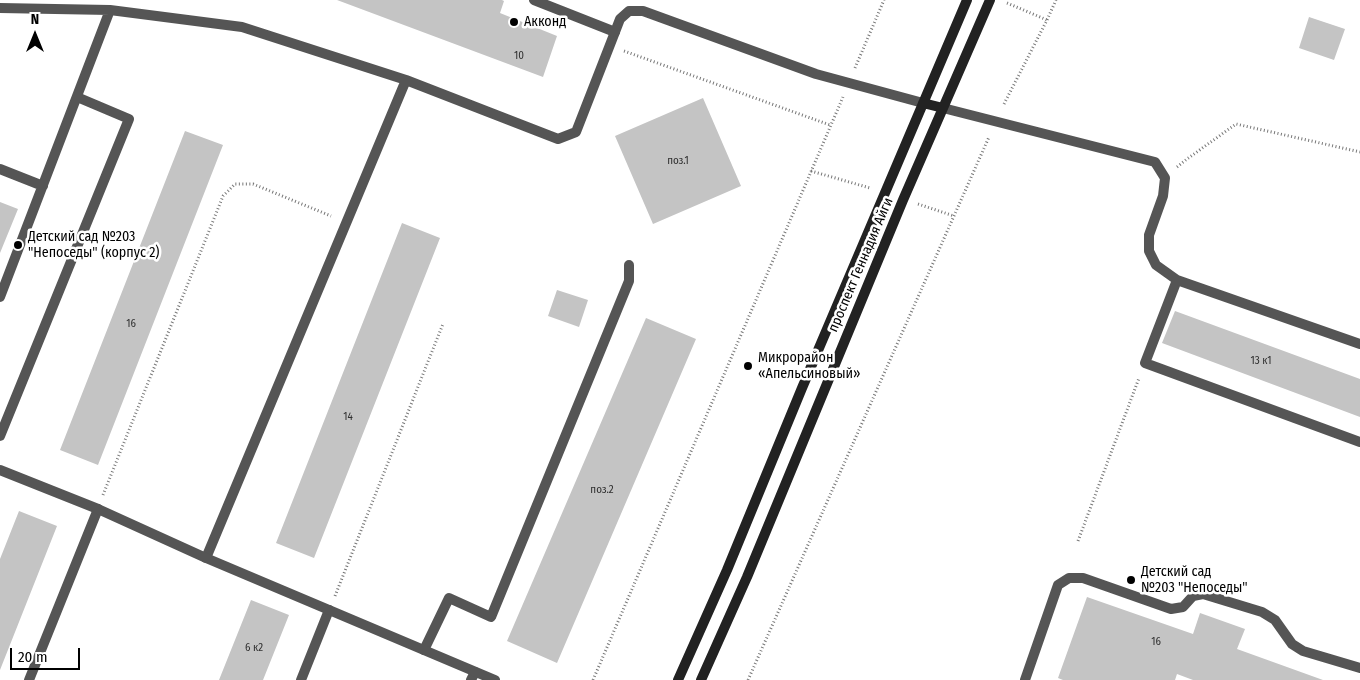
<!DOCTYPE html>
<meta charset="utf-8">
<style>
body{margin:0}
#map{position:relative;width:1360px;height:680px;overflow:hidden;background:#fff;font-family:"Fira Sans Condensed",sans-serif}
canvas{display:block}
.north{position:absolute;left:10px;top:10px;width:50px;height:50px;-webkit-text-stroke:4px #fff;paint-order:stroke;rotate:0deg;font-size:14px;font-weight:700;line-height:20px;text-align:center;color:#000}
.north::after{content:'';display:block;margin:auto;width:18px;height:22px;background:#000;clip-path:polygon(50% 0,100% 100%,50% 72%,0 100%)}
.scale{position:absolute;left:10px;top:648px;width:70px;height:22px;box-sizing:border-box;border:2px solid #000;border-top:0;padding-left:6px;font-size:15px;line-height:18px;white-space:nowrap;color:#000;-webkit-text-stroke:4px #fff;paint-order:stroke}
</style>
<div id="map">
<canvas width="1360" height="680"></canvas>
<div class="north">N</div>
<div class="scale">20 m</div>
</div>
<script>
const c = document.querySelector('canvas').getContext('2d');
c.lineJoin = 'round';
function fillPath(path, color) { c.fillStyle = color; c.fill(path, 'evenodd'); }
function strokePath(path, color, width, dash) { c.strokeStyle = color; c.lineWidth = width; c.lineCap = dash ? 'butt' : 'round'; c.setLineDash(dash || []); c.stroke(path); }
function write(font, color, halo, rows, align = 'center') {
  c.font = font + ' "Fira Sans Condensed",sans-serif'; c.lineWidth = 5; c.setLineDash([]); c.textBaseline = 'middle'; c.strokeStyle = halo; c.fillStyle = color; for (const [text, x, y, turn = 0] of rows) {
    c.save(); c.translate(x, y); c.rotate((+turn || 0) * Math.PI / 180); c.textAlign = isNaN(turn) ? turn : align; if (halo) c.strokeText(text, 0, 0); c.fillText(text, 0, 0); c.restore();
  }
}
const building = new Path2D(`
 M 337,0 L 502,0 L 504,1 L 500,13 L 557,36 L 543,77 Z
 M 1309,17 L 1345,29 L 1334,60 L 1299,48 Z
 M 703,98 L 741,186 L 653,224 L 615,136 Z
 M 185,131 L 223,145 L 98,465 L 60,450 Z
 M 0,202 L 18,209 L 0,253 Z
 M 402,223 L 440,238 L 314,558 L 276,543 Z
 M 557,290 L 588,300 L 579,327 L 548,316 Z
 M 1175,311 L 1360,379 L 1360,417 L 1162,343 Z
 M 646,318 L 696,339 L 557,663 L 507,641 Z
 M 19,511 L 57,526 L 0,670 L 0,559 Z
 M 1087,597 L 1193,634 L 1200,613 L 1245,629 L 1237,649 L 1323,680 L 1193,680 L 1177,674 L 1175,680 L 1063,680 L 1058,678 Z
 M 251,600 L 289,615 L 263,680 L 219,680 Z`);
const path = new Path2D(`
 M 1007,3 L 1047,20
 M 624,51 L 830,125
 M 855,68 L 884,0
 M 1004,104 L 1047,20 L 1056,0
 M 1177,167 L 1187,159 L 1236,124 L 1360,152
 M 811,171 L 870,188
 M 918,204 L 954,216
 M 103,495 L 223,196 L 235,184 L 253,184 L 331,216
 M 1078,541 L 1139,378
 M 335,596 L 443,324
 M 593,680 L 843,97
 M 748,680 L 989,137`);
const lane = new Path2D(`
 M 0,8 L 110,10 L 242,27 L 406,80 L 558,139 L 576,132 L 615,32
 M 943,108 L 1155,162 L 1165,178 L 1163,196 L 1149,235 L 1149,251 L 1156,265 L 1177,280
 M 0,169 L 43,186
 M 0,297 L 110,10
 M 1360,344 L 1177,280 L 1145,363 L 1360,442
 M 0,436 L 129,119 L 77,97
 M 206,558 L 406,80
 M 424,650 L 449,598 L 491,617 L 629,281 L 629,265
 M 29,680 L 98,509
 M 301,680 L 329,610
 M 471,680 L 475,672
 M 1025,680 L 1058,585 L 1069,578 L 1083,578 L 1171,609 L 1183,607 L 1193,596 L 1203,594 L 1262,612 L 1275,620 L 1292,644 L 1303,651 L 1360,668`);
const street = new Path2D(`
 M 534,0 L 615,32 L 620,19 L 629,11 L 643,11 L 816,74 L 923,103
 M 0,470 L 98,509 L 206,558 L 495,680`);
const secondary = new Path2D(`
 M 923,103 L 943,108
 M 678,680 L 727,570 L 802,388 L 967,0
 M 701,680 L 747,577 L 903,200 L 990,0`);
const markers = [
 [514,22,5,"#000"],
 [18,245,5,"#000"],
 [748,366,5,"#000"],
 [1131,580,5,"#000"]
];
const numberNames = [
 ["10",519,56],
 ["поз.1",678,161],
 ["16",131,324],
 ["13 к1",1261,361],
 ["14",348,417],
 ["поз.2",602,490],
 ["16",1156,642],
 ["6 к2",254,648]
];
const poiNames = [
 ["Акконд",524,22],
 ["Детский сад №203",28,237],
 ["\"Непоседы\" (корпус 2)",28,253],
 ["Микрорайон",758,358],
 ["«Апельсиновый»",758,374],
 ["Детский сад",1141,572],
 ["№203 \"Непоседы\"",1141,588]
];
const streetNames = [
 ["проспект Геннадия Айги",861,265,-67]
];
fillPath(building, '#c4c4c4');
strokePath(path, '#777', 3, [1, 2.5]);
strokePath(lane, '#555', 10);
strokePath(street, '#555', 10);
strokePath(secondary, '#222', 10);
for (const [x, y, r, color] of markers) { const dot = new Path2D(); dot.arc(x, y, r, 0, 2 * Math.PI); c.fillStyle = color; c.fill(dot); strokePath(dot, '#fff', 2); }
write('11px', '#313131', null, numberNames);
write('14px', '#000', '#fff', poiNames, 'left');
write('14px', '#000', '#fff', streetNames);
</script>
